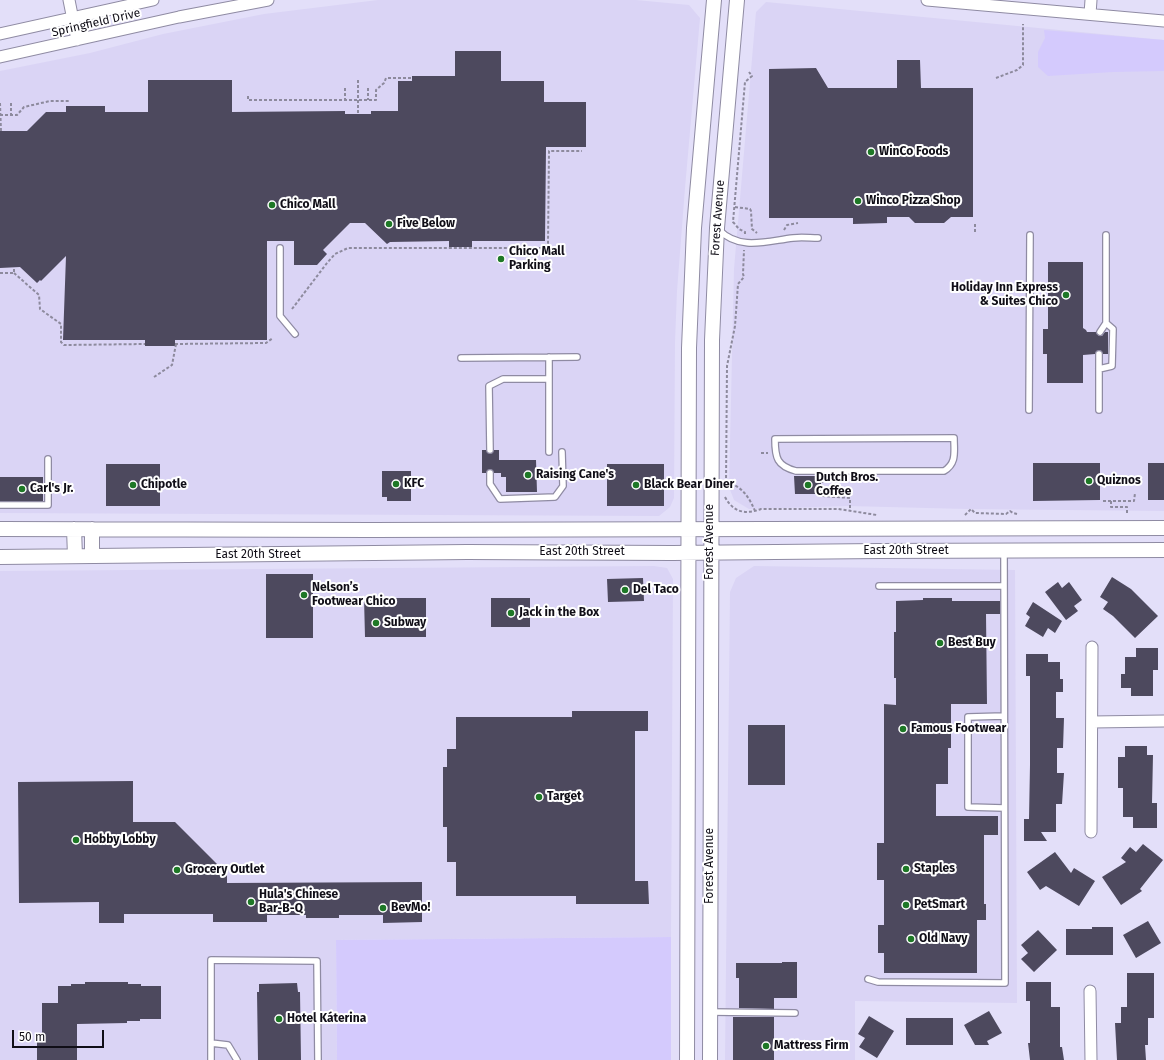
<!DOCTYPE html>
<meta charset="utf-8">
<style>
body{margin:0}
#map{position:relative;width:1164px;height:1060px;overflow:hidden;background:#e3dff9;font-family:"Fira Sans",sans-serif}
canvas{display:block}
.scale{position:absolute;left:12px;top:1030px;width:92px;height:18px;box-sizing:border-box;border:2px solid #100e17;border-top:0;padding-left:5px;font-size:12px;line-height:14px;white-space:nowrap;color:#100e17;-webkit-text-stroke:3px #fff;paint-order:stroke}
</style>
<div id="map">
<canvas width="1164" height="1060"></canvas>
<div class="scale">50 m</div>
</div>
<script>
const c = document.querySelector('canvas').getContext('2d');
c.lineJoin = 'round';
function fillPath(path, color) { c.fillStyle = color; c.fill(path, 'evenodd'); }
function strokePath(path, color, width, dash) { c.strokeStyle = color; c.lineWidth = width; c.lineCap = dash ? 'butt' : 'round'; c.setLineDash(dash || []); c.stroke(path); }
function write(font, color, halo, rows, align = 'center') {
  c.font = font + ' "Fira Sans",sans-serif'; c.lineWidth = 4; c.setLineDash([]); c.textBaseline = 'middle'; c.strokeStyle = halo; c.fillStyle = color; for (const [text, x, y, turn = 0] of rows) {
    c.save(); c.translate(x, y); c.rotate((+turn || 0) * Math.PI / 180); c.textAlign = isNaN(turn) ? turn : align; if (halo) c.strokeText(text, 0, 0); c.fillText(text, 0, 0); c.restore();
  }
}
const built = new Path2D(`
 M 378,0 L 636,0 L 689,5 L 700,18 L 685,188 L 677,291 L 675,342 L 674,498 L 670,507 L 659,516 L 0,513 L 0,71 L 90,53 L 163,34 L 264,14 Z
 M 766,2 L 1164,40 L 1164,511 L 967,509 L 848,506 L 749,509 L 734,500 L 729,487 L 734,269 L 756,12 Z
 M 654,566 L 667,568 L 673,579 L 671,937 L 336,940 L 337,1060 L 0,1060 L 0,571 Z
 M 754,566 L 1015,570 L 1017,1003 L 855,1001 L 855,1060 L 725,1060 L 730,592 L 736,578 Z`);
const green = new Path2D(`
 M 1044,30 L 1164,40 L 1164,71 L 1113,72 L 1048,76 L 1038,67 L 1038,52 L 1045,38 Z
 M 671,937 L 671,1060 L 337,1060 L 336,940 Z`);
const building = new Path2D(`
 M 455,51 L 501,51 L 501,81 L 544,81 L 544,102 L 586,102 L 586,147 L 546,147 L 545,241 L 472,241 L 472,247 L 449,247 L 449,241 L 390,242 L 387,244 L 365,223 L 350,223 L 323,250 L 327,254 L 317,265 L 294,265 L 294,241 L 267,241 L 267,340 L 175,340 L 175,346 L 145,346 L 145,340 L 63,340 L 66,256 L 41,281 L 40,280 L 37,283 L 20,267 L 0,268 L 0,131 L 27,131 L 46,112 L 66,112 L 66,106 L 105,106 L 105,112 L 148,112 L 148,80 L 232,80 L 232,112 L 345,111 L 345,114 L 371,114 L 371,111 L 398,111 L 398,81 L 412,81 L 412,76 L 455,76 Z
 M 897,60 L 920,60 L 921,88 L 973,88 L 973,217 L 951,217 L 944,223 L 915,223 L 909,217 L 887,217 L 887,223 L 853,224 L 853,218 L 769,218 L 769,69 L 816,68 L 828,88 L 897,88 Z
 M 1048,262 L 1083,262 L 1083,328 L 1086,330 L 1087,332 L 1096,332 L 1099,336 L 1102,336 L 1105,332 L 1108,332 L 1108,354 L 1103,354 L 1101,351 L 1099,350 L 1096,352 L 1095,354 L 1083,355 L 1083,383 L 1047,383 L 1047,354 L 1043,354 L 1043,329 L 1048,329 Z
 M 482,450 L 486,450 L 490,454 L 492,453 L 494,450 L 499,450 L 499,460 L 536,460 L 537,492 L 506,492 L 506,477 L 501,477 L 501,473 L 494,473 L 492,470 L 490,469 L 487,471 L 486,473 L 482,473 Z
 M 1033,463 L 1100,463 L 1100,500 L 1033,501 Z
 M 1148,463 L 1164,463 L 1164,500 L 1148,500 Z
 M 106,464 L 160,464 L 160,506 L 106,506 Z
 M 607,464 L 664,464 L 664,506 L 607,506 Z
 M 382,471 L 411,471 L 411,501 L 387,501 L 387,497 L 382,497 Z
 M 794,476 L 821,476 L 821,494 L 795,494 Z
 M 0,477 L 43,477 L 43,501 L 0,501 Z
 M 266,574 L 313,574 L 313,638 L 266,638 Z
 M 1112,577 L 1131,589 L 1158,616 L 1135,638 L 1113,616 L 1103,609 L 1108,602 L 1100,597 Z
 M 643,578 L 644,601 L 608,602 L 607,579 Z
 M 1058,582 L 1062,588 L 1069,582 L 1082,600 L 1074,606 L 1078,611 L 1066,620 L 1045,592 Z
 M 364,598 L 426,598 L 426,637 L 365,637 Z
 M 491,598 L 530,598 L 530,627 L 491,627 Z
 M 923,598 L 952,598 L 952,601 L 1000,601 L 1000,614 L 986,614 L 987,704 L 951,704 L 951,748 L 948,748 L 948,784 L 936,784 L 936,816 L 998,816 L 998,835 L 984,835 L 984,904 L 986,904 L 986,920 L 977,920 L 977,973 L 884,973 L 884,953 L 878,953 L 878,925 L 884,925 L 884,880 L 877,880 L 877,843 L 884,843 L 884,704 L 896,705 L 896,678 L 894,678 L 894,632 L 896,632 L 896,601 L 923,600 Z
 M 1033,602 L 1062,621 L 1055,633 L 1048,628 L 1043,637 L 1025,626 L 1030,617 L 1026,614 Z
 M 1136,648 L 1158,648 L 1158,670 L 1153,670 L 1153,696 L 1131,696 L 1131,688 L 1121,688 L 1121,674 L 1125,674 L 1125,657 L 1136,657 Z
 M 1026,654 L 1048,654 L 1048,662 L 1060,662 L 1060,679 L 1063,679 L 1063,692 L 1056,692 L 1056,718 L 1064,718 L 1063,748 L 1057,748 L 1057,773 L 1064,773 L 1062,804 L 1056,804 L 1056,832 L 1041,832 L 1047,841 L 1024,841 L 1024,819 L 1029,819 L 1030,765 L 1030,676 L 1026,676 Z
 M 572,711 L 648,711 L 648,731 L 635,731 L 635,881 L 648,881 L 649,904 L 576,904 L 576,896 L 456,896 L 456,862 L 447,862 L 447,827 L 443,827 L 443,767 L 447,767 L 447,749 L 456,749 L 456,717 L 572,717 Z
 M 748,725 L 785,725 L 785,785 L 748,785 Z
 M 1125,746 L 1147,746 L 1147,755 L 1153,755 L 1152,803 L 1157,803 L 1157,828 L 1133,828 L 1133,817 L 1123,817 L 1123,788 L 1118,788 L 1118,757 L 1125,757 Z
 M 133,781 L 133,822 L 175,822 L 227,874 L 227,883 L 422,882 L 422,922 L 383,923 L 383,915 L 339,915 L 339,918 L 306,918 L 306,915 L 267,915 L 267,922 L 213,922 L 213,914 L 124,914 L 124,923 L 99,923 L 99,902 L 19,903 L 18,782 Z
 M 1143,844 L 1163,860 L 1140,889 L 1142,891 L 1121,905 L 1102,877 L 1126,862 L 1121,858 L 1130,847 L 1136,852 Z
 M 1055,852 L 1071,873 L 1074,868 L 1095,881 L 1079,906 L 1046,886 L 1040,890 L 1027,872 Z
 M 1148,921 L 1161,943 L 1136,958 L 1123,935 Z
 M 1092,927 L 1113,927 L 1113,955 L 1066,955 L 1066,929 L 1092,929 Z
 M 1038,930 L 1057,950 L 1034,972 L 1021,959 L 1028,953 L 1021,945 Z
 M 782,962 L 797,962 L 797,998 L 774,998 L 774,1009 L 739,1008 L 739,978 L 736,978 L 736,963 L 782,963 Z
 M 1127,973 L 1154,973 L 1154,1018 L 1148,1018 L 1148,1045 L 1145,1045 L 1146,1060 L 1117,1060 L 1115,1023 L 1121,1023 L 1121,1007 L 1127,1007 Z
 M 85,982 L 128,982 L 128,984 L 141,984 L 141,986 L 161,986 L 161,1019 L 140,1019 L 140,1021 L 127,1021 L 127,1023 L 77,1024 L 77,1060 L 37,1060 L 37,1038 L 42,1038 L 42,1003 L 58,1003 L 58,986 L 71,986 L 71,984 L 85,984 Z
 M 1026,982 L 1051,982 L 1051,1007 L 1060,1007 L 1060,1047 L 1062,1047 L 1064,1060 L 1030,1060 L 1028,1043 L 1030,1043 L 1030,1001 L 1026,1001 Z
 M 297,983 L 298,992 L 300,992 L 301,1060 L 258,1060 L 257,992 L 259,992 L 259,984 Z
 M 989,1011 L 1002,1033 L 987,1041 L 989,1045 L 975,1045 L 964,1025 Z
 M 869,1016 L 894,1031 L 877,1058 L 859,1047 L 865,1038 L 858,1034 Z
 M 733,1017 L 774,1017 L 774,1060 L 733,1060 Z
 M 906,1018 L 953,1018 L 953,1045 L 906,1045 Z`);
const path = new Path2D(`
 M 996,78 L 1017,70 L 1023,65 L 1023,24
 M 345,88 L 345,100
 M 368,88 L 368,100
 M 248,96 L 248,100 L 376,100 L 376,90 L 384,83 L 386,78 L 412,78
 M 0,103 L 1,131
 M 11,103 L 11,115
 M 358,113 L 358,79
 M 0,115 L 17,115 L 24,107 L 50,101 L 70,101
 M 735,207 L 750,209 L 751,211 L 752,229 L 757,233
 M 975,224 L 975,234
 M 784,230 L 787,225 L 798,223
 M 745,234 L 745,232 L 739,229 L 733,222 L 745,82 L 752,76 L 749,72
 M 0,273 L 14,273 L 14,267
 M 14,273 L 39,295 L 40,309 L 61,324 L 61,342 L 64,345 L 145,344
 M 292,309 L 327,263 L 335,254 L 348,248 L 541,248 L 548,243 L 549,151 L 582,151
 M 175,344 L 266,343 L 273,338
 M 154,377 L 172,365 L 176,344
 M 761,453 L 768,453
 M 822,480 L 823,496 L 850,498 L 850,510
 M 726,482 C 742,486 749,497 755,511
 M 726,483 L 727,366 L 735,326 L 738,284 L 744,277 L 743,274 L 744,250
 M 725,497 C 733,512 745,515 761,509 L 838,509 L 877,515
 M 1103,501 L 1134,501 L 1135,493
 M 1111,501 L 1111,507 L 1127,507 L 1127,514
 M 965,515 L 971,509 L 975,513 L 1006,514 L 1010,511 L 1013,513 L 1017,514`);
const service = new Path2D(`
 M 719,230 C 740,251 767,241 793,238 C 801,237 810,238 818,238
 M 280,248 L 280,316 L 295,334
 M 1100,332 L 1106,323 L 1106,235
 M 1099,354 L 1099,410
 M 549,357 L 549,452
 M 461,358 L 577,357
 M 1099,369 L 1112,366 L 1113,329 L 1106,323
 M 1029,410 L 1030,235
 M 954,438 C 954,452 957,463 944,471 L 796,471 C 777,466 775,458 775,439 Z
 M 490,450 L 489,386 L 503,379 L 549,379
 M 490,473 L 490,484 L 500,499 L 555,497 L 563,486 L 562,452
 M 0,505 L 48,505 L 48,459
 M 879,586 L 1004,586
 M 1004,716 L 968,717 L 968,807 L 1004,808
 M 868,979 L 878,982 L 1005,983 L 1004,552
 M 710,1012 L 795,1013
 M 211,1043 L 228,1045 L 237,1060
 M 211,1060 L 211,960 L 317,961 L 318,1060`);
const minor = new Path2D(`
 M 69,0 L 77,40
 M 927,0 L 1164,21
 M 1090,14 L 1091,0
 M 0,34 L 153,0
 M 0,57 L 179,17 L 268,0
 M 1092,722 L 1164,721
 M 1091,832 L 1092,647
 M 1090,991 L 1091,1060`);
const tertiary = new Path2D(`
 M 0,529 L 371,530 L 1164,528
 M 74,529 L 75,556
 M 92,529 L 92,555
 M 0,557 L 467,552 L 672,553 L 879,551 L 1164,550
 M 687,1060 L 689,348 L 694,228 L 714,0
 M 710,1060 L 712,340 L 717,228 L 737,0`);
const markers = [
 [871,152,4,"#1e7826"],
 [858,201,4,"#1e7826"],
 [272,205,4,"#1e7826"],
 [389,224,4,"#1e7826"],
 [501,259,4,"#1e7826"],
 [1066,295,4,"#1e7826"],
 [528,475,4,"#1e7826"],
 [1089,481,4,"#1e7826"],
 [396,484,4,"#1e7826"],
 [133,485,4,"#1e7826"],
 [636,485,4,"#1e7826"],
 [808,485,4,"#1e7826"],
 [22,489,4,"#1e7826"],
 [625,590,4,"#1e7826"],
 [304,595,4,"#1e7826"],
 [511,613,4,"#1e7826"],
 [376,623,4,"#1e7826"],
 [940,643,4,"#1e7826"],
 [903,729,4,"#1e7826"],
 [539,797,4,"#1e7826"],
 [76,840,4,"#1e7826"],
 [906,869,4,"#1e7826"],
 [177,870,4,"#1e7826"],
 [251,902,4,"#1e7826"],
 [906,905,4,"#1e7826"],
 [383,908,4,"#1e7826"],
 [911,939,4,"#1e7826"],
 [279,1019,4,"#1e7826"],
 [766,1046,4,"#1e7826"]
];
const streetNames = [
 ["Springfield Drive",96,23,-13],
 ["Forest Avenue",718,218,-86],
 ["Forest Avenue",710,542,-90],
 ["East 20th Street",906,551],
 ["East 20th Street",582,552],
 ["East 20th Street",258,555],
 ["Forest Avenue",710,866,-90]
];
const poiNames = [
 ["WinCo Foods",879,152],
 ["Winco Pizza Shop",866,201],
 ["Chico Mall",280,205],
 ["Five Below",397,224],
 ["Chico Mall",509,252],
 ["Parking",509,266],
 ["Holiday Inn Express",1058,288,"right"],
 ["& Suites Chico",1058,302,"right"],
 ["Raising Cane's",536,475],
 ["Dutch Bros.",816,478],
 ["Coffee",816,492],
 ["Quiznos",1097,481],
 ["KFC",404,484],
 ["Chipotle",141,485],
 ["Black Bear Diner",644,485],
 ["Carl's Jr.",30,489],
 ["Nelson’s",312,588],
 ["Footwear Chico",312,602],
 ["Del Taco",633,590],
 ["Jack in the Box",519,613],
 ["Subway",384,623],
 ["Best Buy",948,643],
 ["Famous Footwear",911,729],
 ["Target",547,797],
 ["Hobby Lobby",84,840],
 ["Staples",914,869],
 ["Grocery Outlet",185,870],
 ["Hula's Chinese",259,895],
 ["Bar-B-Q",259,909],
 ["PetSmart",914,905],
 ["BevMo!",391,908],
 ["Old Navy",919,939],
 ["Hotel Káterina",287,1019],
 ["Mattress Firm",774,1046]
];
fillPath(built, '#dad4f5');
fillPath(green, '#d4cafd');
fillPath(building, '#4d495e');
strokePath(service, '#8f8ba3', 8);
strokePath(minor, '#8f8ba3', 13);
strokePath(tertiary, '#8f8ba3', 16);
strokePath(path, '#8d8a9d', 2, [3, 2]);
strokePath(service, '#fff', 5.5);
strokePath(minor, '#fff', 11);
strokePath(tertiary, '#fff', 14);
for (const [x, y, r, color] of markers) { const dot = new Path2D(); dot.arc(x, y, r, 0, 2 * Math.PI); c.fillStyle = color; c.fill(dot); strokePath(dot, '#fff', 1.5); }
write('12px', '#100e17', '#fff', streetNames);
write('bold 12px', '#100e17', '#fff', poiNames, 'left');
</script>
